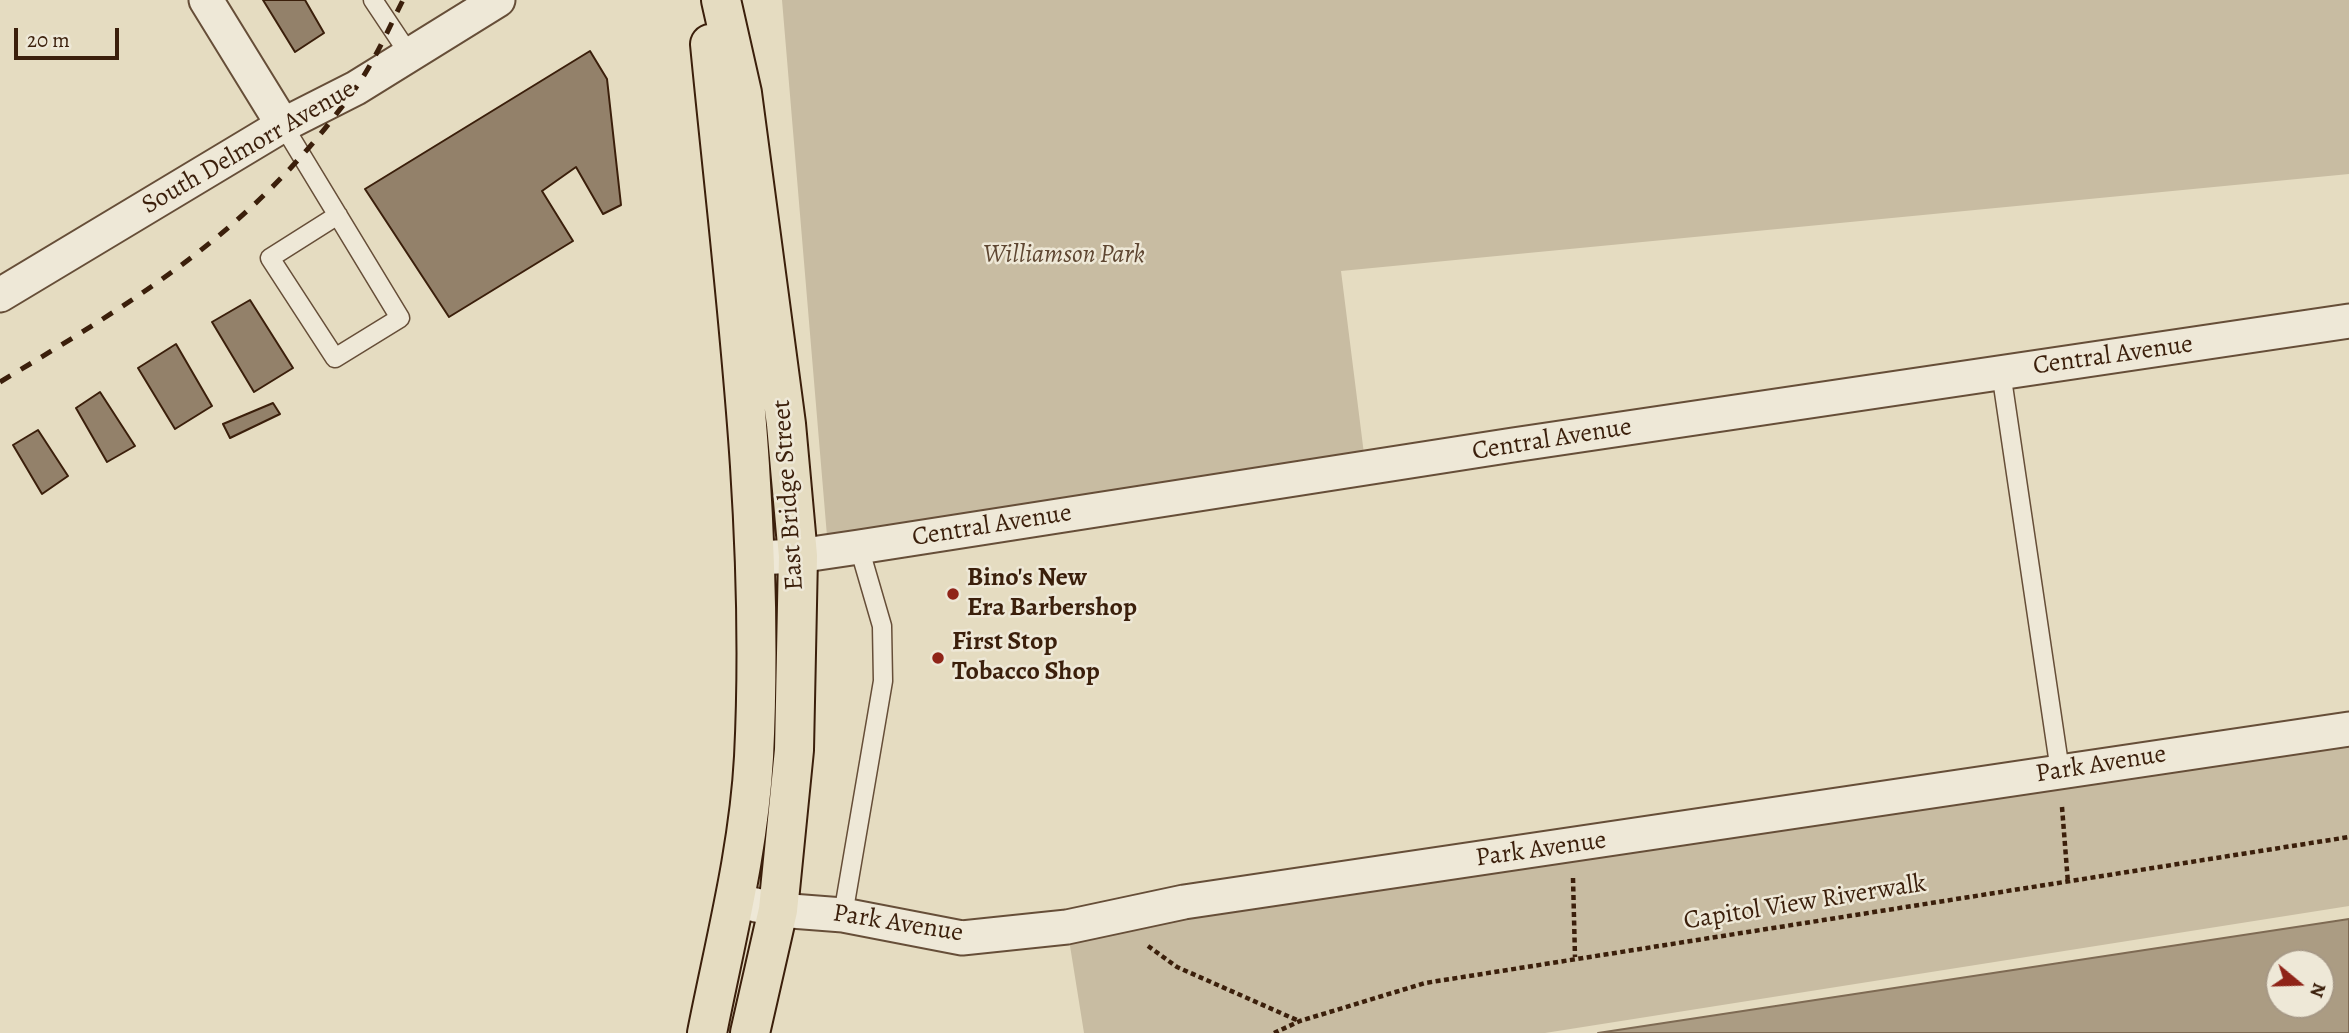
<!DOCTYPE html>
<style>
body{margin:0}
#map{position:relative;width:2349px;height:1033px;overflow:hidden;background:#e5dcc1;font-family:Alegreya,serif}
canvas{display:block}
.north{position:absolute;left:2265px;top:949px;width:70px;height:70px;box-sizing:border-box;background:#eee8d7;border:2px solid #a69885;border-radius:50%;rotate:109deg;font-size:19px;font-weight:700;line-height:28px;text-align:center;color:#3b1f0b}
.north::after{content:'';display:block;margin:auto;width:24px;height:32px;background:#8f2418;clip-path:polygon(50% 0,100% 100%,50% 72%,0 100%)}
.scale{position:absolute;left:14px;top:28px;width:105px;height:32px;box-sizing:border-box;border:4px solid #3b1f0b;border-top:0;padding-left:9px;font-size:21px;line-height:24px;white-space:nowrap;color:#3b1f0b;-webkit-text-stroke:5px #eee8d7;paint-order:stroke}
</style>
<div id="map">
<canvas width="2349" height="1033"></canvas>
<div class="north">N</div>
<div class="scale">20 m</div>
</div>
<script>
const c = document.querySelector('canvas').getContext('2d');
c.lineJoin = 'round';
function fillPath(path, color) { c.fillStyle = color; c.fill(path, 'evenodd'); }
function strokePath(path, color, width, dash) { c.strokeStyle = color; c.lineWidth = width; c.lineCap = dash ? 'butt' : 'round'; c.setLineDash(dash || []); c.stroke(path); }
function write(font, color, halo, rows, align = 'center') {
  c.font = font + ' Alegreya,serif'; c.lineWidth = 5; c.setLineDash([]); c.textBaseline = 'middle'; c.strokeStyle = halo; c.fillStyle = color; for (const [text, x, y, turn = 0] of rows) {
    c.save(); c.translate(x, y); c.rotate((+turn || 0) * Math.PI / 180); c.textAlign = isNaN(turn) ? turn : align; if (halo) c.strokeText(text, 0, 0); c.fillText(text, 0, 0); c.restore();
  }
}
const green = new Path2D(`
 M 782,0 L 2349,0 L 2349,174 L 1341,271 L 1366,470 L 827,536 Z
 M 2349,733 L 2349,906 L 1545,1033 L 1084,1033 L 1067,927 Z`);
const water = new Path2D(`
 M 2349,919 L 2349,1033 L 1598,1033 ZM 2279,963 L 2321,963 L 2321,1005 L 2279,1005 Z`);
const building = new Path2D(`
 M 263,0 L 305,0 L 324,33 L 295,52 Z
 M 590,51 L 607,79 L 621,205 L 603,214 L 576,167 L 542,191 L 573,241 L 449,317 L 365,189 Z
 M 250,300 L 293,368 L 254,392 L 212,322 Z
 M 176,344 L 212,406 L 175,429 L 138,368 Z
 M 100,392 L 135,446 L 107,462 L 76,408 Z
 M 273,403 L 280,414 L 230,438 L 223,424 Z
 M 38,430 L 68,476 L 42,494 L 13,445 Z`);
const path = new Path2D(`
 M 2062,807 L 2068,883
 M 1573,878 L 1575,957
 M 1148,946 L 1177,967 L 1299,1021
 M 1274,1033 L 1300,1021 L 1425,983 L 2349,837`);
const service = new Path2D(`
 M 373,0 L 409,54
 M 283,125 L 400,318 L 335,358 L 270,258 L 338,215
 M 2001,372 L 2060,771
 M 843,915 L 883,681 L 882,626 L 859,547`);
const minor = new Path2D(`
 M 206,0 L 283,125
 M 0,295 L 283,125 L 356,88 L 498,0
 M 755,558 L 798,556 L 859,547 L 1513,445 L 2349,321
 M 734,900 L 778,910 L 843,915 L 962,938 L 1067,927 L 1184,902 L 2349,729`);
const primary = new Path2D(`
 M 721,0 L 742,93 L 786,424 L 798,556 L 794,750 L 778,910 L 750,1033
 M 707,1033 C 725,942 749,850 754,757 C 766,518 733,281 710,44`);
const rail = new Path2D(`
 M 0,382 C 143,296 255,229 355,89 C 374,62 388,30 403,0`);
const markers = [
 [953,594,7,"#8f2418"],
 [938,658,7,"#8f2418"]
];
const streetNames = [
 ["South Delmorr Avenue",249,148,-30],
 ["Central Avenue",2113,356,-8],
 ["Central Avenue",1552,440,-9],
 ["East Bridge Street",789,495,-94],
 ["Central Avenue",992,526,-9],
 ["Park Avenue",2101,765,-9],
 ["Park Avenue",1541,850,-8],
 ["Capitol View Riverwalk",1805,903,-9],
 ["Park Avenue",898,924,9]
];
const parkNames = [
 ["Williamson Park",1064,256]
];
const poiNames = [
 ["Bino's New",967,579],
 ["Era Barbershop",967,609],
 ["First Stop",952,643],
 ["Tobacco Shop",952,673]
];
fillPath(green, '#c8bca2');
fillPath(water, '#ab9c83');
strokePath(water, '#7e6a53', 2);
fillPath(building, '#93816a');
strokePath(building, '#3b1f0b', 2);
strokePath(service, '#664e38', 21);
strokePath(minor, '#664e38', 37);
strokePath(primary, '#3b1f0b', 42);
strokePath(path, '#3b1f0b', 4.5, [5, 3.5]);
strokePath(service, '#eee8d7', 18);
strokePath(minor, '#eee8d7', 33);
strokePath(primary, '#e5dcc1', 38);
strokePath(rail, '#3b1f0b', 5, [12, 12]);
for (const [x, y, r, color] of markers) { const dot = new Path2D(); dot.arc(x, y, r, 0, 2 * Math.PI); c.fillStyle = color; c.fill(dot); strokePath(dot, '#eee8d7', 2.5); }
write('26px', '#3b1f0b', '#eee8d7', streetNames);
write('italic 26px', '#5e4631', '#eee8d7', parkNames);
write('bold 26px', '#3b1f0b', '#eee8d7', poiNames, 'left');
</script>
